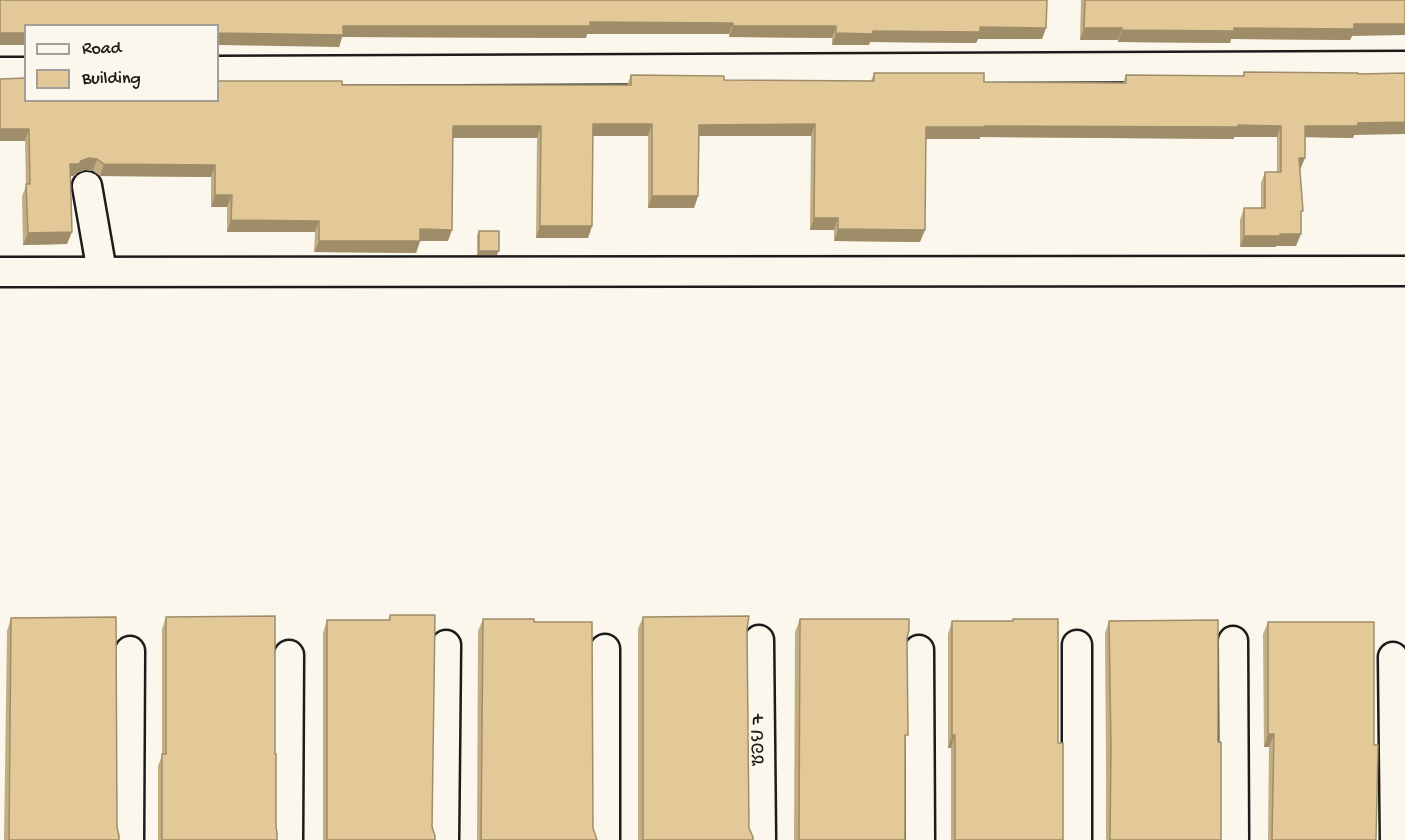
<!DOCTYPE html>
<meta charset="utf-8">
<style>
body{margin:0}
#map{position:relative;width:1405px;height:840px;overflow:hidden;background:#fbf7ec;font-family:"Gochi Hand",sans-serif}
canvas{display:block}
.legend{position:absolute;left:24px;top:24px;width:195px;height:78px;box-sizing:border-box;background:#fbf7ec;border:2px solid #a29f99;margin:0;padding:8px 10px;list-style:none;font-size:18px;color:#1c1c1c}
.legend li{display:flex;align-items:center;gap:12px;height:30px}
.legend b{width:30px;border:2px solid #a29f99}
</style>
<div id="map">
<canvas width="1405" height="840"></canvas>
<ul class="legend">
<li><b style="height:8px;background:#fbf7ec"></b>Road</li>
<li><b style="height:16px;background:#e3c998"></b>Building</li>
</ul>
</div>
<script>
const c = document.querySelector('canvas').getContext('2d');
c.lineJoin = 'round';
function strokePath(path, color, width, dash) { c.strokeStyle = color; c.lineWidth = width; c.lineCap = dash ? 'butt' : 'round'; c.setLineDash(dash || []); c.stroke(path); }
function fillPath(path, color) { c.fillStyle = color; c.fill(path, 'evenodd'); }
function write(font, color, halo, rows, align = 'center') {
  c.font = font + ' "Gochi Hand","Playpen Sans Thai",sans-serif'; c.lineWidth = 5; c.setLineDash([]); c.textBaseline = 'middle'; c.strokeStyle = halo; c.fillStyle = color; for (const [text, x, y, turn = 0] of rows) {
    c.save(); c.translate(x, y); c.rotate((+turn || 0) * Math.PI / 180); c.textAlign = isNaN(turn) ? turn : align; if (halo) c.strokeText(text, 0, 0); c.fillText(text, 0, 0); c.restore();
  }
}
const minor = new Path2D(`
 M 218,71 L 1405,66
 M 0,72 L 26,72
 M 87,186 L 102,272
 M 0,272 L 1405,271
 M 759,640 L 761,840
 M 1233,641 L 1234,840
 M 1077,645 L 1077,840
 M 605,649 L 605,840
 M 919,650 L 920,840
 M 1393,657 L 1395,840
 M 129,840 L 130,651
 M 288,840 L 289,655
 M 444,840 L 446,645`);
const wall = new Path2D(`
 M 0,0 L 1046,28 L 1042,39 L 978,39 L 976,43 L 870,42 L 869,45 L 832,45 L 832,38 L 729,37 L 729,34 L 587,34 L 586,38 L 342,37 L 339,47 L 218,26 Z
 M 1081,0 L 1405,0 L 1352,36 L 1350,40 L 1231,39 L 1230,43 L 1118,42 L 1118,40 L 1080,40 Z
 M 1244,72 L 1354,135 L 1353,138 L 1305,137 L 1300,170 L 1301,217 L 1296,246 L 1276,246 L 1276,247 L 1240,247 L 1240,220 L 1244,208 L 1261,208 L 1261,183 L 1265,172 L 1277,172 L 1277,137 L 1234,137 L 1234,139 L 980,137 L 980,139 L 926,139 L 920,242 L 834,241 L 834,230 L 810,230 L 811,136 L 699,136 L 698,196 L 694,208 L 648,208 L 648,136 L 593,136 L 592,226 L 588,238 L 536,238 L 537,138 L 453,138 L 448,241 L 420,241 L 416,253 L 314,252 L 315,232 L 227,232 L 227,207 L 211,207 L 211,177 L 100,176 L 93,171 L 85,170 L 77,173 L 75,176 L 70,176 L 67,244 L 23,245 L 22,196 L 26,186 L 25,141 L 26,100 L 342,85 L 627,85 L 631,75 L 724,80 L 871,81 L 874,73 L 984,82 L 1123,83 L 1126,75 L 1243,76 Z
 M 479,231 L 497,255 L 477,255 L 477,235 Z
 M 390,615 L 435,840 L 323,840 L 323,633 L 327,620 L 388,620 Z
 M 166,617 L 276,827 L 277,840 L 158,840 L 158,766 L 162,755 L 162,629 Z
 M 643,617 L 747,628 L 749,828 L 753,840 L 638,840 L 638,629 Z
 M 11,618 L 117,827 L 119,840 L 4,840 L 7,631 Z
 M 483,619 L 534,622 L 595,835 L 597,840 L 477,840 L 478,631 Z
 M 800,619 L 905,743 L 905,840 L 794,840 L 795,632 Z
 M 1013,619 L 1058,743 L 1063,840 L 951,840 L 951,748 L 948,748 L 948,634 L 952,621 L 1012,621 Z
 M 1109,621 L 1218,742 L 1221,840 L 1106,840 L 1106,758 L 1105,633 Z
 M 1268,622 L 1374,745 L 1376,840 L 1268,840 L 1269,747 L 1264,747 L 1263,634 Z`);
const shadedWall = new Path2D(`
 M 590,22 L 733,23 L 729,34 L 587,34 L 586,38 L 342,37 L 339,47 L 218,45 L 218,33 L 343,26 Z
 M 1354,24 L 1405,24 L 1405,35 L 1352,36 L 1350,40 L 1231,39 L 1230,43 L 1118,42 L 1122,30 Z
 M 733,26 L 836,26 L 832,38 L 729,37 Z
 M 980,27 L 1046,28 L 1042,39 L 978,39 L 976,43 L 870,42 L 869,45 L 832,45 L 836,33 L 873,31 Z
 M 1084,28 L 1122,28 L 1118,40 L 1080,40 Z
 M 0,33 L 26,33 L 26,45 L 0,45 Z
 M 1405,122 L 1405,134 L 1354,135 L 1353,138 L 1300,137 L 1305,126 L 1358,123 Z
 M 593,124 L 652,124 L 648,136 L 589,136 Z
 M 815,124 L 811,136 L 694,136 L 699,125 Z
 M 1238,125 L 1281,126 L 1277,137 L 1234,137 L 1234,139 L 980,137 L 980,139 L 921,139 L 926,127 L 984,126 Z
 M 453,126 L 541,126 L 537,138 L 448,138 Z
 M 0,129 L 29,129 L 25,141 L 0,141 Z
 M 89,158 L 97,159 L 93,171 L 85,170 L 77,173 L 75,176 L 65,176 L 70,164 L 81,161 Z
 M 1299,158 L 1305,158 L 1300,170 Z
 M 104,164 L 215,165 L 211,177 L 100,176 Z
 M 215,195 L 232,195 L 227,207 L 211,207 Z
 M 652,196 L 698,196 L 694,208 L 648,208 Z
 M 814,218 L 838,218 L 834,230 L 810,230 Z
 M 231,220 L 319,221 L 315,232 L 227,232 Z
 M 540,226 L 592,226 L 588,238 L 536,238 Z
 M 420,229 L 452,230 L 448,241 L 416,241 Z
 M 838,229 L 925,230 L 920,242 L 834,241 Z
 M 72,232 L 67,244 L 23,245 L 28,233 Z
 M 1301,234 L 1296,246 L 1276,246 L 1276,247 L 1240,247 L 1244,236 Z
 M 319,241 L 420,241 L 416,253 L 314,252 Z
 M 479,251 L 499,251 L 497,255 L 477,255 Z
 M 1268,734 L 1274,734 L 1269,747 L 1264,747 Z
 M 952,735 L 955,735 L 951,748 L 948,748 Z`);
const building = new Path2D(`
 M 0,0 L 1047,0 L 1046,28 L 980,27 L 980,32 L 873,31 L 873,34 L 836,33 L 836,26 L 733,26 L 733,23 L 590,22 L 590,26 L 343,26 L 343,35 L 218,33 L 218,26 L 26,26 L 26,33 L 0,33 Z
 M 1085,0 L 1405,0 L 1405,24 L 1354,24 L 1354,29 L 1234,28 L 1234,31 L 1122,30 L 1122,28 L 1084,28 Z
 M 1244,72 L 1358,73 L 1358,74 L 1405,73 L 1405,122 L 1358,123 L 1357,126 L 1305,126 L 1305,158 L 1299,158 L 1303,211 L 1301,211 L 1301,234 L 1280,234 L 1280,236 L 1244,236 L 1244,208 L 1265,208 L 1265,172 L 1281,172 L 1281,126 L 1238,125 L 1238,127 L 984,126 L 984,127 L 926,127 L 925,230 L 838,229 L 838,218 L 814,218 L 815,124 L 699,125 L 698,196 L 652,196 L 652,124 L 593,124 L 592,226 L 540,226 L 541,126 L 453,126 L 452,230 L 420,229 L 420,241 L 319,241 L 319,221 L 231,220 L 232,195 L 215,195 L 215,165 L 104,164 L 97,159 L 89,158 L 81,161 L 79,164 L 70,164 L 72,232 L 28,233 L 26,184 L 30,184 L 29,129 L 0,129 L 0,79 L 26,78 L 26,100 L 218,100 L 218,81 L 342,81 L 342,85 L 631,85 L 631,75 L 724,76 L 724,80 L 874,81 L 874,73 L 984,73 L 984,82 L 1126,83 L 1126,75 L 1244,76 Z
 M 479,231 L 499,231 L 499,251 L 479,251 Z
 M 390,615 L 435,615 L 432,827 L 435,836 L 435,840 L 327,840 L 327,620 L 390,620 Z
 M 275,616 L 275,754 L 276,754 L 276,827 L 277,833 L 277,840 L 162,840 L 162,754 L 166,754 L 166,617 Z
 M 749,616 L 747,628 L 749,828 L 753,837 L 753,840 L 643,840 L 643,617 Z
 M 116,617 L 117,827 L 119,836 L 119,840 L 9,840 L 11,618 Z
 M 483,619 L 534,619 L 534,622 L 592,622 L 593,828 L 597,840 L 481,840 Z
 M 800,619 L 909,619 L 909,630 L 907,638 L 908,735 L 905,735 L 905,840 L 799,840 Z
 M 1013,619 L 1058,619 L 1058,743 L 1063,743 L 1063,840 L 955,840 L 955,735 L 952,735 L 952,621 L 1013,621 Z
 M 1218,620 L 1218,742 L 1221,742 L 1221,840 L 1110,840 L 1111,746 L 1109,621 Z
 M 1268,622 L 1374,622 L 1374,745 L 1378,745 L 1376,840 L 1272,840 L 1274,734 L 1268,734 Z`);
const streetNames = [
 ["ซอย 7",760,740,-91]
];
strokePath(minor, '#1c1c1c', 33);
strokePath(minor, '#fbf7ec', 28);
fillPath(wall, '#c3ad83');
fillPath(shadedWall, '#9f8d6a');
fillPath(building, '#e3c998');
strokePath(building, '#9f8d6a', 1.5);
write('20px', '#1c1c1c', '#fbf7ec', streetNames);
</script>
